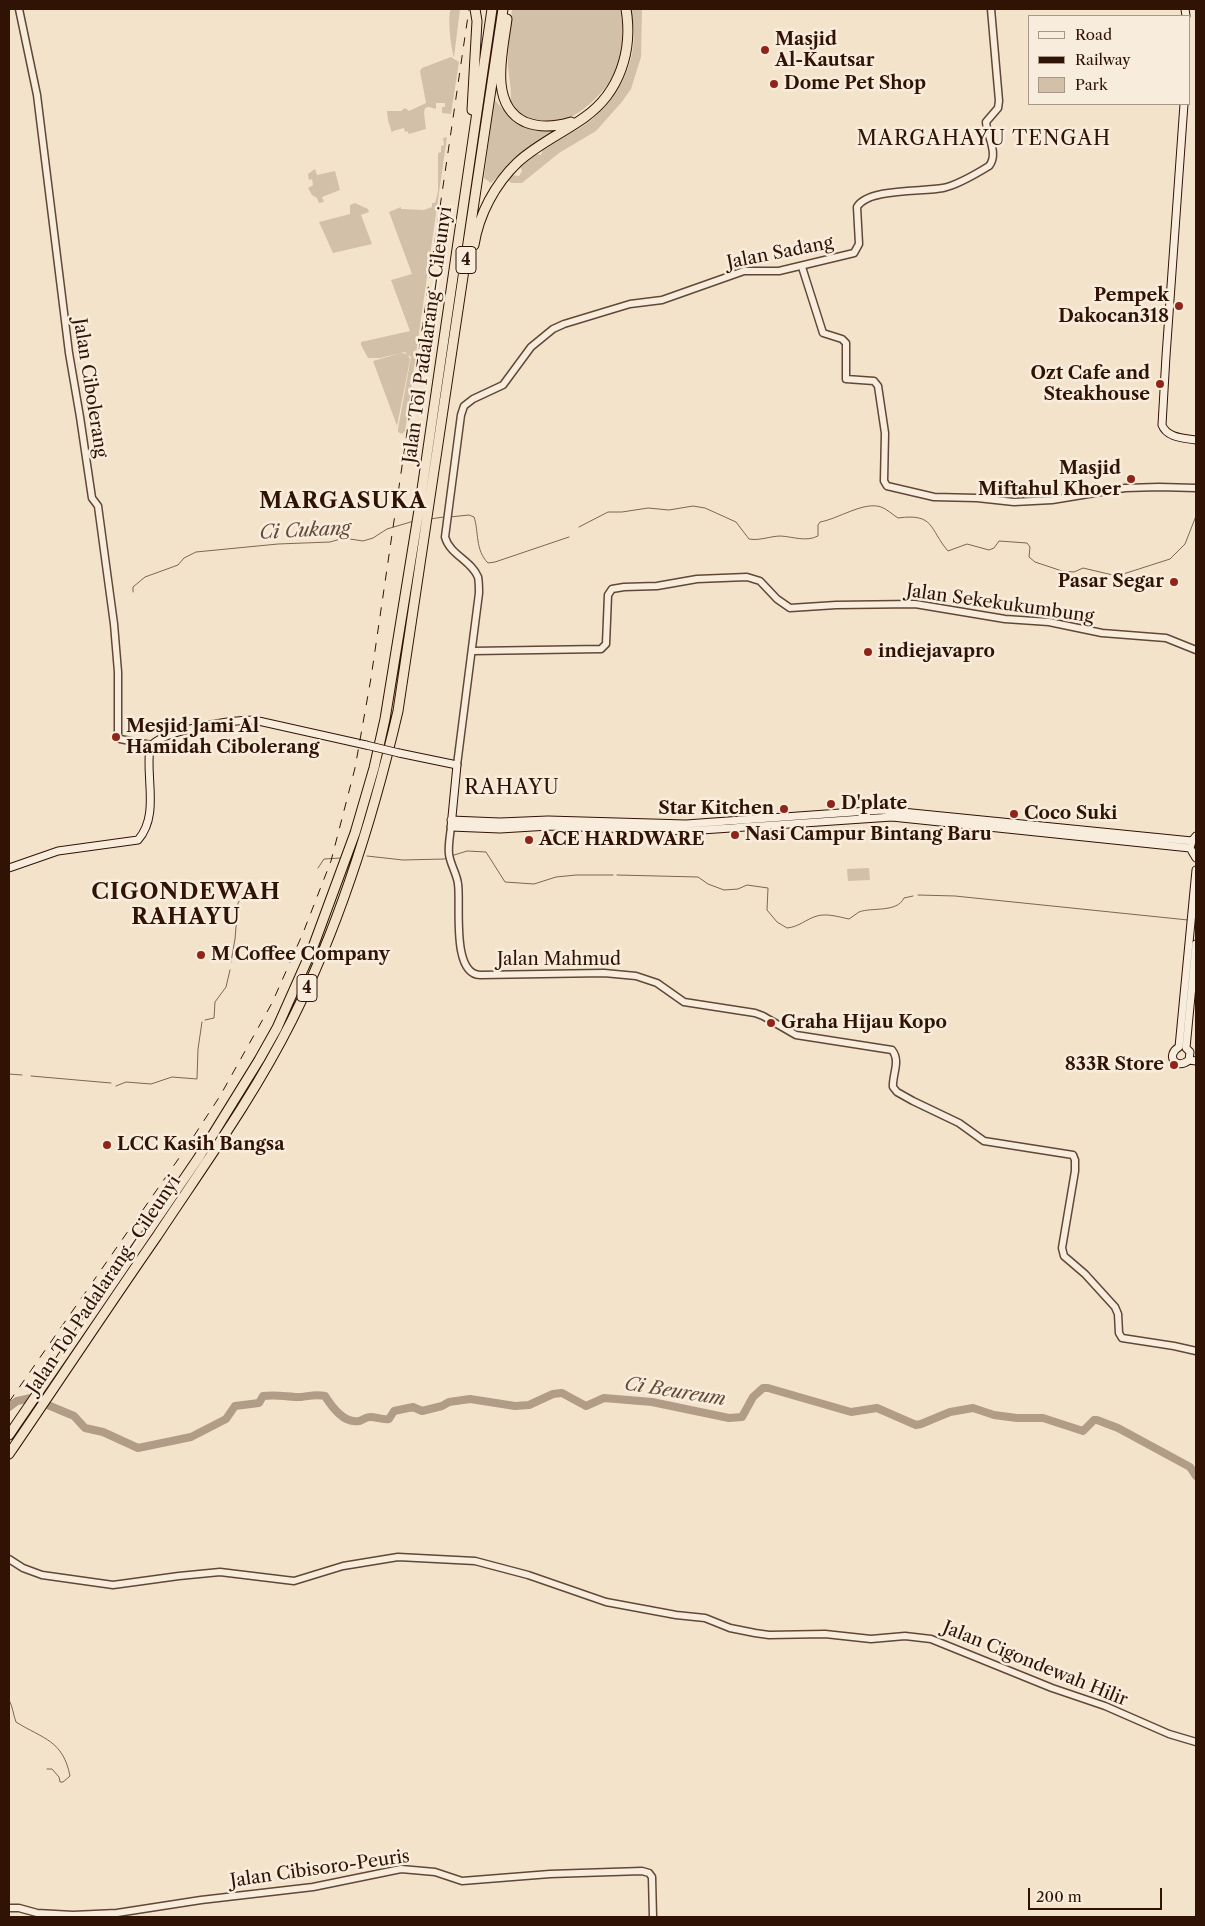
<!DOCTYPE html>
<meta charset="utf-8">
<style>
body{margin:0}
#map{position:relative;width:1205px;height:1926px;overflow:hidden;background:#f4e3cb;font-family:"Libre Caslon Text",serif}
canvas{display:block}
.frame{position:absolute;inset:0;border:10px solid #301305;pointer-events:none}
.legend{position:absolute;left:1028px;top:15px;width:162px;height:90px;box-sizing:border-box;background:#f8eddd;border:1px solid #a89687;margin:0;padding:6px 9px;list-style:none;font-size:15px;color:#301305}
.legend li{display:flex;align-items:center;gap:10px;height:25px}
.legend b{width:25px;border:1px solid #a89687}
.scale{position:absolute;left:1028px;top:1888px;width:134px;height:22px;box-sizing:border-box;border:2px solid #301305;border-top:0;padding-left:6px;font-size:15px;line-height:18px;white-space:nowrap;color:#301305;-webkit-text-stroke:4px #f8eddd;paint-order:stroke}
</style>
<div id="map">
<canvas width="1205" height="1926"></canvas>
<div class="frame"></div>
<ul class="legend">
<li><b style="height:6px;background:#f8eddd"></b>Road</li>
<li><b style="height:6px;background:#301305"></b>Railway</li>
<li><b style="height:14px;background:#d3c0a9"></b>Park</li>
</ul>
<div class="scale">200 m</div>
</div>
<script>
const c = document.querySelector('canvas').getContext('2d');
c.lineJoin = 'round';
function fillPath(path, color) { c.fillStyle = color; c.fill(path, 'evenodd'); }
function strokePath(path, color, width, dash) { c.strokeStyle = color; c.lineWidth = width; c.lineCap = dash ? 'butt' : 'round'; c.setLineDash(dash || []); c.stroke(path); }
function write(font, color, halo, rows, align = 'center') {
  c.font = font + ' "Libre Caslon Text",serif'; c.lineWidth = 5; c.setLineDash([]); c.textBaseline = 'middle'; c.strokeStyle = halo; c.fillStyle = color; for (const [text, x, y, turn = 0] of rows) {
    c.save(); c.translate(x, y); c.rotate((+turn || 0) * Math.PI / 180); c.textAlign = isNaN(turn) ? turn : align; if (halo) c.strokeText(text, 0, 0); c.fillText(text, 0, 0); c.restore();
  }
}
const green = new Path2D(`
 M 451,9 L 460,9 L 454,57 C 451,49 447,16 451,9 Z
 M 512,9 L 620,9 C 625,31 623,60 611,80 C 602,94 584,111 569,118 C 555,124 532,121 520,113 C 516,110 513,105 510,102 C 513,90 507,73 508,59 C 508,43 510,26 512,9 Z
 M 630,9 L 642,10 L 641,57 L 631,89 L 621,103 L 596,131 L 559,153 L 522,183 L 511,183 L 508,180 L 512,175 L 519,176 L 522,171 L 520,166 L 528,158 L 537,154 L 541,155 C 542,152 543,147 546,145 C 549,142 556,141 560,139 C 572,133 586,125 596,116 C 625,89 642,48 630,9 Z
 M 451,57 L 459,62 L 451,114 L 442,113 L 442,107 L 445,107 L 445,103 L 436,103 L 436,109 L 429,107 L 425,108 L 424,113 L 426,129 L 409,134 L 407,131 L 405,132 L 404,128 L 393,131 L 392,133 L 388,120 L 387,111 L 401,111 L 405,108 L 409,111 L 426,103 L 420,71 L 422,68 Z
 M 494,99 C 511,119 527,132 555,129 L 524,152 L 491,183 L 484,178 Z
 M 447,137 L 405,431 L 402,434 L 398,432 L 398,429 L 411,357 L 405,352 L 380,358 L 368,358 L 361,345 L 361,342 L 410,331 L 391,280 L 412,274 L 389,212 L 401,207 L 401,209 L 424,210 L 432,207 L 432,203 L 435,203 L 438,191 L 438,153 L 441,152 L 441,146 L 444,145 L 443,138 Z
 M 315,169 L 317,175 L 335,171 L 340,190 L 322,197 L 324,202 L 319,203 L 317,198 L 312,195 L 308,188 L 313,185 L 312,179 L 309,180 L 308,174 Z
 M 355,203 L 368,209 L 369,212 L 361,215 L 372,244 L 333,253 L 319,222 L 350,214 L 350,205 Z
 M 401,353 L 408,354 L 410,360 L 397,426 L 373,361 Z
 M 869,868 L 870,880 L 848,881 L 847,869 Z`);
const stream = new Path2D(`
 M 450,517 L 469,515 L 474,517 C 479,532 475,550 488,563 L 495,562 L 569,537
 M 430,519 L 444,517
 M 579,527 L 608,512 L 622,512 L 648,508 L 669,510 L 693,506 L 705,508 L 736,522 L 749,539 C 760,541 770,536 781,536 C 794,537 806,542 818,536 L 818,525 L 820,522 C 838,519 864,501 881,507 C 887,509 893,515 898,518 C 935,513 929,529 948,551 L 967,544 L 989,550 L 994,548 L 999,541 L 1027,543 L 1030,547 L 1029,557 L 1035,562 L 1062,571 L 1074,572 L 1083,568 L 1117,576 L 1170,559 L 1185,544 L 1196,516
 M 133,592 L 133,587 L 145,577 L 178,565 L 184,558 L 196,552 L 278,544 L 330,542 L 344,538 L 363,541 L 373,538 L 387,529 L 414,521
 M 367,856 L 403,860 L 444,859 L 448,858
 M 451,856 L 467,851 L 486,852 L 505,882 L 534,884 L 556,877 L 576,875 L 613,875
 M 318,868 L 324,859 L 341,858
 M 617,875 L 698,877 L 708,884 L 724,890 L 738,889 L 747,885 L 768,888 L 767,910 L 777,922 L 787,928 C 799,927 806,919 817,916 C 827,913 839,917 849,919 C 852,917 856,914 859,912 C 872,907 897,913 904,898 L 913,896
 M 918,895 L 955,896 L 1188,920
 M 231,962 L 235,939 L 238,903 L 240,900 L 259,897 L 274,890
 M 205,1020 L 214,1018 L 215,1002 L 226,987 L 230,970
 M 9,1074 L 22,1075
 M 31,1076 L 111,1083
 M 116,1086 L 126,1082 L 151,1084 L 172,1077 L 197,1079 L 198,1049 L 202,1022
 M 9,1700 C 13,1707 13,1714 16,1722 C 43,1739 63,1740 70,1776 L 63,1782 L 60,1782 L 59,1777 L 52,1769 L 47,1769`);
const river = new Path2D(`
 M 9,1407 L 17,1401 L 31,1398 L 74,1416 L 85,1428 L 103,1432 L 138,1448 L 191,1437 L 226,1419 L 235,1406 L 259,1403 L 263,1396 C 276,1394 288,1397 301,1397 C 310,1396 316,1394 325,1396 C 332,1407 344,1424 359,1421 C 363,1420 365,1417 370,1417 C 377,1417 382,1420 389,1419 L 394,1411 L 413,1407 L 422,1411 L 442,1406 L 449,1402 L 470,1399 L 515,1406 L 529,1405 L 553,1394 L 562,1393 L 586,1406 L 604,1398 L 652,1402 L 729,1418 L 742,1417 L 753,1397 L 763,1388 L 768,1388 L 851,1412 L 877,1408 L 916,1425 L 921,1424 L 950,1412 L 973,1408 L 994,1415 L 1017,1418 L 1043,1418 L 1083,1431 L 1094,1420 L 1097,1420 L 1118,1428 L 1190,1467 L 1196,1476`);
const tertiary = new Path2D(`
 M 19,9 L 37,95 L 69,353 L 80,417 L 92,498 L 98,506 L 114,624 L 118,672 L 118,737 L 120,739 L 151,745
 M 802,267 L 823,333 L 842,339 L 846,343 L 846,379 L 874,381 L 878,386 L 885,433 L 884,481 L 887,486 L 934,497 L 977,498 L 1014,502 L 1052,500 L 1125,488 L 1159,487 L 1196,488
 M 473,651 L 601,649 L 606,644 L 608,595 L 612,589 L 624,587 L 657,586 L 697,579 L 747,577 L 760,581 L 777,599 L 790,608 L 836,605 L 915,604 L 1005,619 L 1049,622 L 1102,633 L 1166,638 L 1196,650
 M 457,765 L 479,593 C 479,588 479,582 478,577 C 471,560 450,555 445,537 L 461,415 L 464,406 L 473,399 L 503,385 L 531,347 L 553,329 L 564,324 L 630,304 L 662,300 L 744,271 L 779,271 L 854,253 L 859,244 L 857,207 C 868,188 922,192 943,188 C 958,185 976,174 989,166 C 999,154 987,136 986,122 L 998,108 L 999,101 L 991,9
 M 451,827 C 450,836 448,846 449,854 C 450,864 457,874 458,884 C 461,903 451,974 480,975 L 604,973 L 636,976 L 657,983 L 684,1002 L 755,1013 L 763,1016 L 796,1035 L 892,1050 C 901,1061 892,1075 893,1087 L 897,1092 L 913,1101 L 959,1123 L 984,1141 L 1073,1155 L 1075,1160 L 1075,1171 L 1062,1248 L 1064,1256 L 1085,1274 L 1115,1307 L 1118,1314 L 1119,1333 L 1122,1338 L 1174,1346 L 1196,1351
 M 9,1559 L 23,1568 L 42,1575 L 113,1585 L 179,1576 L 220,1572 L 294,1581 L 343,1566 L 398,1557 L 475,1561 L 528,1575 L 606,1602 L 676,1615 L 705,1618 L 730,1628 L 755,1633 L 769,1635 L 825,1634 L 871,1639 L 905,1636 L 931,1639 L 1052,1688 L 1105,1706 L 1169,1734 L 1196,1742
 M 9,1908 L 19,1908 L 37,1913 L 73,1915 L 117,1913 L 201,1900 L 313,1887 L 401,1869 L 435,1872 L 462,1881 L 550,1874 L 642,1871 L 649,1873 L 652,1877 L 653,1917`);
const secondary = new Path2D(`
 M 1185,9 L 1186,16
 M 1184,104 L 1166,356 L 1162,425 C 1167,438 1184,438 1196,440
 M 399,753 L 457,765 L 451,827 L 500,829 L 549,826 L 687,831 L 892,817 L 1190,848
 M 451,820 L 500,822 L 548,820 L 686,824 L 882,810 L 1192,841
 M 1196,836 L 1192,841 L 1190,848 L 1196,858
 M 9,868 L 58,851 L 138,840 C 160,815 145,777 150,747 C 161,730 233,720 254,720 L 366,745
 M 1196,870 L 1179,1047 C 1165,1055 1176,1071 1189,1060 L 1196,1061
 M 1189,1060 L 1190,1052 L 1186,1048 L 1196,944`);
const motorway = new Path2D(`
 M 507,19 C 503,51 488,105 525,122 C 540,128 555,127 571,122
 M 472,110 L 477,21 L 475,9
 M 474,245 C 479,214 495,184 518,162 C 539,143 563,133 585,117 C 620,92 633,50 626,9
 M 9,1435 L 199,1157 L 259,1060 L 277,1028 L 313,947 L 355,833 L 374,768 L 385,719 L 419,510 L 492,9
 M 9,1454 C 59,1381 107,1308 157,1236 C 204,1165 254,1096 292,1020 C 341,922 373,818 398,711 L 503,9`);
const rail = new Path2D(`
 M 9,1402 L 186,1148 L 220,1096 L 272,1003 L 303,933 L 331,861 L 355,768 L 371,678 L 469,9`);
const secondaryBridge = new Path2D(`
 M 366,745 L 399,753`);
const markers = [
 [765,50,5,"#8f2418"],
 [774,84,5,"#8f2418"],
 [1179,306,5,"#8f2418"],
 [1160,384,5,"#8f2418"],
 [1131,479,5,"#8f2418"],
 [1174,582,5,"#8f2418"],
 [868,652,5,"#8f2418"],
 [116,737,5,"#8f2418"],
 [831,804,5,"#8f2418"],
 [784,809,5,"#8f2418"],
 [1014,814,5,"#8f2418"],
 [735,835,5,"#8f2418"],
 [529,840,5,"#8f2418"],
 [201,955,5,"#8f2418"],
 [771,1023,5,"#8f2418"],
 [1174,1065,5,"#8f2418"],
 [107,1145,5,"#8f2418"]
];
const shields = [
 [466,260,20],
 [307,988,20]
];
const shieldNames = [
 ["4",466,260],
 ["4",307,988]
];
const poiNames = [
 ["Masjid",775,40],
 ["Al-Kautsar",775,61],
 ["Dome Pet Shop",784,84],
 ["Pempek",1169,296,"right"],
 ["Dakocan318",1169,317,"right"],
 ["Ozt Cafe and",1150,374,"right"],
 ["Steakhouse",1150,395,"right"],
 ["Masjid",1121,469,"right"],
 ["Miftahul Khoer",1121,490,"right"],
 ["Pasar Segar",1164,582,"right"],
 ["indiejavapro",878,652],
 ["Mesjid Jami Al",126,727],
 ["Hamidah Cibolerang",126,748],
 ["D'plate",841,804],
 ["Star Kitchen",774,809,"right"],
 ["Coco Suki",1024,814],
 ["Nasi Campur Bintang Baru",745,835],
 ["ACE HARDWARE",539,840],
 ["M Coffee Company",211,955],
 ["Graha Hijau Kopo",781,1023],
 ["833R Store",1164,1065,"right"],
 ["LCC Kasih Bangsa",117,1145]
];
const streetNames = [
 ["Jalan Sadang",780,253,-11],
 ["Jalan Tol Padalarang–Cileunyi",428,335,-82],
 ["Jalan Cibolerang",90,388,81],
 ["Jalan Sekekukumbung",1000,604,8],
 ["Jalan Mahmud",559,960],
 ["Jalan Tol Padalarang–Cileunyi",104,1285,-56],
 ["Jalan Cigondewah Hilir",1035,1664,22],
 ["Jalan Cibisoro-Peuris",320,1869,-8]
];
const waterNames = [
 ["Ci Cukang",305,531,-3],
 ["Ci Beureum",675,1392,9]
];
const quarterNames = [
 ["MARGAHAYU TENGAH",984,139],
 ["RAHAYU",512,788]
];
const districtNames = [
 ["MARGASUKA",343,502],
 ["CIGONDEWAH",186,893],
 ["RAHAYU",186,918]
];
fillPath(green, '#d3c0a9');
strokePath(stream, '#7d6554', 1);
strokePath(river, '#b19c88', 8);
strokePath(tertiary, '#614736', 9);
strokePath(secondary, '#301305', 9);
strokePath(motorway, '#301305', 11);
strokePath(tertiary, '#f8eddd', 6);
strokePath(secondary, '#f8eddd', 7);
strokePath(motorway, '#f4e3cb', 9);
strokePath(rail, '#301305', 1, [9, 9]);
strokePath(secondaryBridge, '#301305', 9, []);
strokePath(secondaryBridge, '#f8eddd', 7);
for (const [x, y, r, color] of markers) { const dot = new Path2D(); dot.arc(x, y, r, 0, 2 * Math.PI); c.fillStyle = color; c.fill(dot); strokePath(dot, '#f8eddd', 2); }
for (const [x, y, w] of shields) { const box = new Path2D(); box.roundRect(x - w / 2, y - 13.5, w, 27, 4); c.fillStyle = '#f8eddd'; c.fill(box); strokePath(box, '#301305', 1); }
write('bold 16px', '#301305', null, shieldNames);
write('bold 18px', '#301305', '#f8eddd', poiNames, 'left');
write('18px', '#301305', '#f8eddd', streetNames);
write('italic 19px', '#644a39', '#f8eddd', waterNames);
c.letterSpacing = '1px';
write('20px', '#301305', '#f8eddd', quarterNames);
c.letterSpacing = '0px';
c.letterSpacing = '1px';
write('bold 22px', '#301305', '#f8eddd', districtNames);
c.letterSpacing = '0px';
</script>
